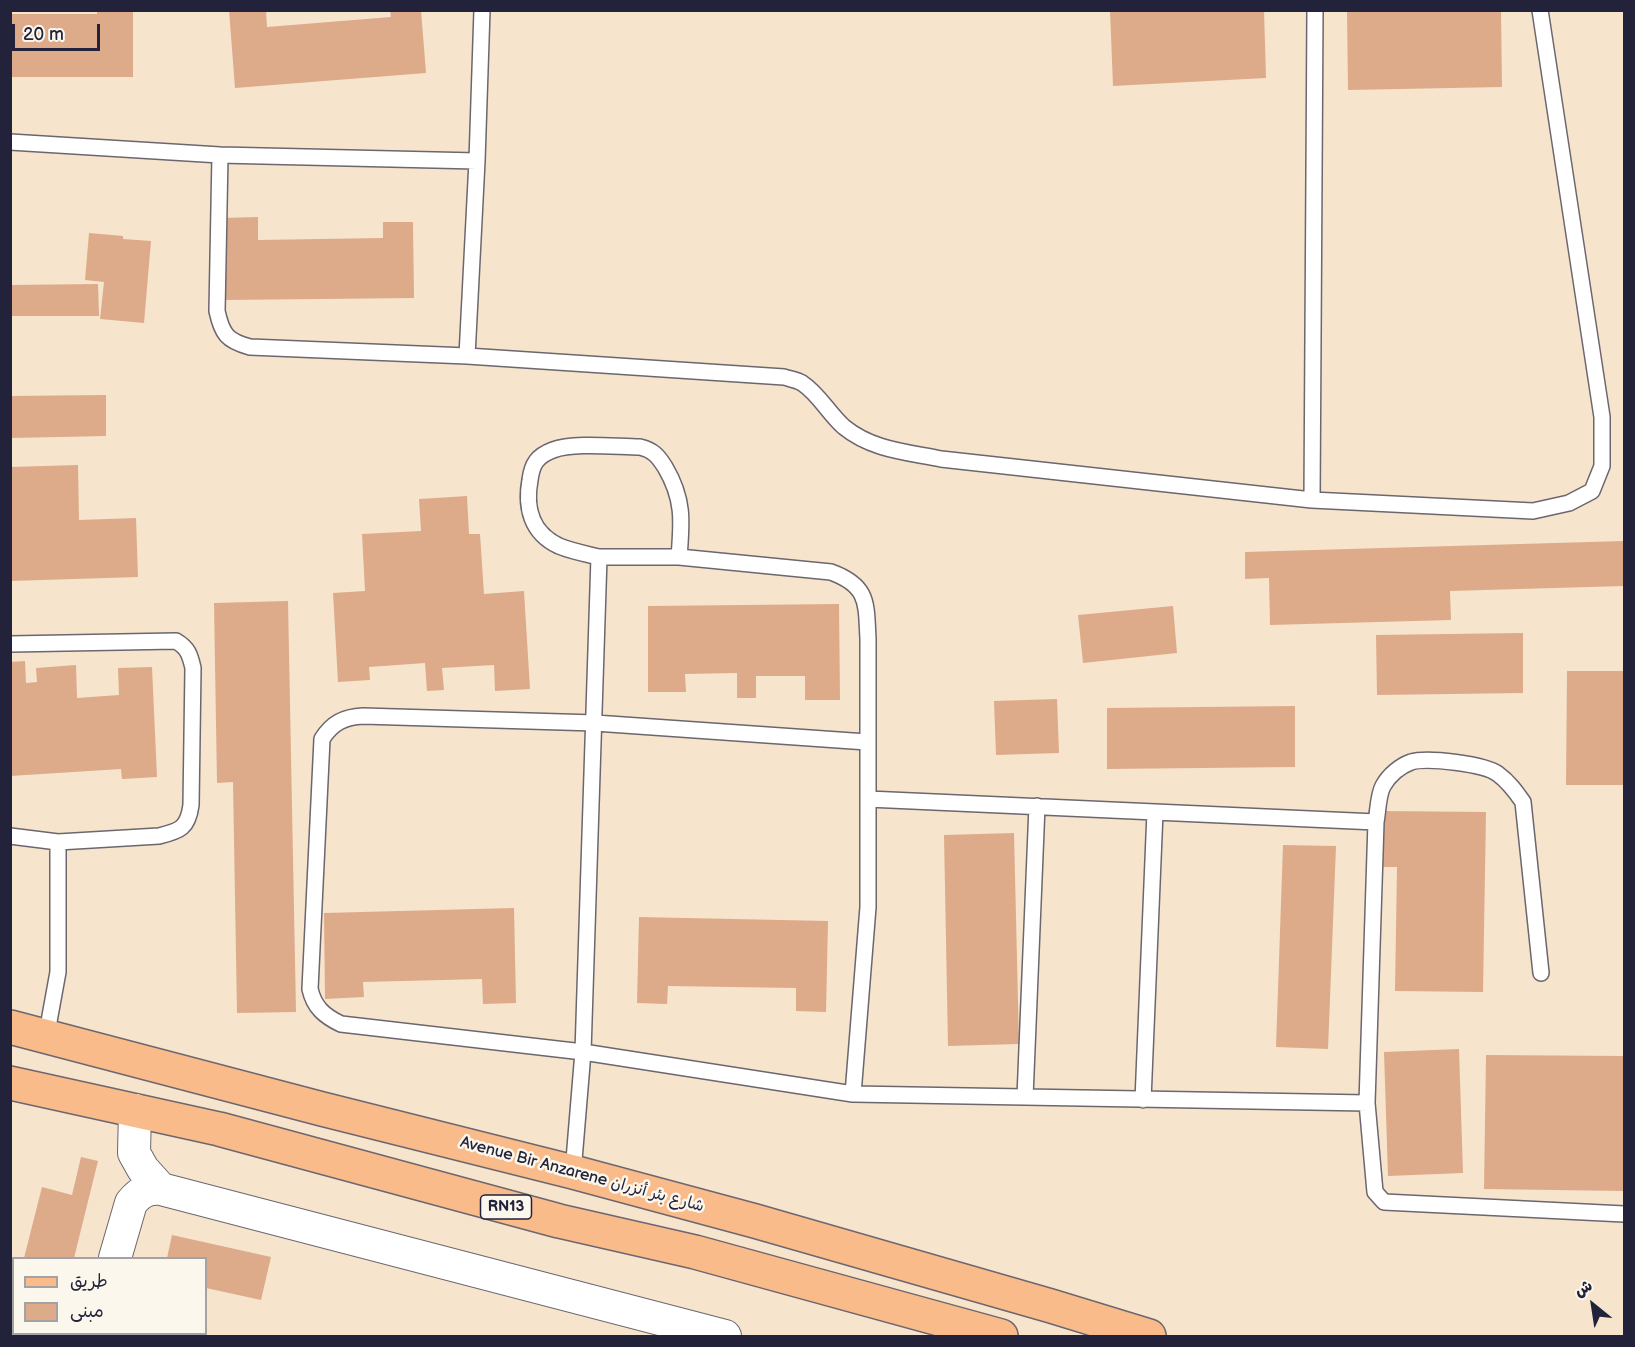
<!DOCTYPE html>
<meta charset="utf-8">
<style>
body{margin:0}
#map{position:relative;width:1635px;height:1347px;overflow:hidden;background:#f6e4cd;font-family:"Balsamiq Sans","Playpen Sans Arabic",sans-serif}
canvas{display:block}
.frame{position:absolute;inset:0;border:12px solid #22223b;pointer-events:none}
.legend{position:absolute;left:12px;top:1257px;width:195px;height:78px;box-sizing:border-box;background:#fbf7ec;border:2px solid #a4a2a5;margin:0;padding:8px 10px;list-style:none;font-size:18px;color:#22223b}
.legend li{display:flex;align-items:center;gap:12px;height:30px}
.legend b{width:30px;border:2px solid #a4a2a5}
.north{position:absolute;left:1563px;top:1275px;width:60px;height:60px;-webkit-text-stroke:4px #fbf7ec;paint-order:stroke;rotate:330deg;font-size:16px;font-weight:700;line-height:24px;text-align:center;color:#22223b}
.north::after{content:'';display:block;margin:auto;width:21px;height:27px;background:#22223b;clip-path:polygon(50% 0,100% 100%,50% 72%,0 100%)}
.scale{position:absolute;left:12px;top:24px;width:88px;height:27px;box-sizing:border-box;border:3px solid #22223b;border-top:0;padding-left:8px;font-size:18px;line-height:21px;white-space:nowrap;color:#22223b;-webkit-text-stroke:4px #fbf7ec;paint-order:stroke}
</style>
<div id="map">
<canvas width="1635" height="1347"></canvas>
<div class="frame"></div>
<ul class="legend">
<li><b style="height:8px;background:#fabb8b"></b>طريق</li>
<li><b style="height:16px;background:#ddab89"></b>مبنى</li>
</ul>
<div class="north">ش</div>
<div class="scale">20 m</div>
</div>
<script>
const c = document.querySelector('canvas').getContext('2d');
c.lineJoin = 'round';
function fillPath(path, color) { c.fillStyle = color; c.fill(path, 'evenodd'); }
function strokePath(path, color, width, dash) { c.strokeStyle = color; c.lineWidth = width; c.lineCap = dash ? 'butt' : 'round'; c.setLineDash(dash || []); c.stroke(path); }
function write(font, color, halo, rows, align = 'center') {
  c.font = font + ' "Balsamiq Sans","Playpen Sans Arabic",sans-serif'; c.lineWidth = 5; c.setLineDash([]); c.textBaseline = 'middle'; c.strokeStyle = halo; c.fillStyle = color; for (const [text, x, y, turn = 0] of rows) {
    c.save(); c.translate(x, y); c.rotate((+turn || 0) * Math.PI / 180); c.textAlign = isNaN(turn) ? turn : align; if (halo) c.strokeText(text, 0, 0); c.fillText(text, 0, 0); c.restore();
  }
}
const building = new Path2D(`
 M 97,10 L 133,10 L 133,77 L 10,77 L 10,14 L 97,14 Z
 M 229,10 L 266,10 L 267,27 L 391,17 L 390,10 L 421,10 L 426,73 L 235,88 Z
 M 1110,10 L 1264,10 L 1266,78 L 1113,86 Z
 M 1347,10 L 1501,10 L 1502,87 L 1348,90 Z
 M 258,217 L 258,240 L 383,238 L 383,222 L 413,222 L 414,298 L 224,300 L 223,218 Z
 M 89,233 L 123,236 L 123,239 L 151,241 L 144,323 L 100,319 L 104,282 L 85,280 Z
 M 98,284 L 99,316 L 10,316 L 10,285 Z
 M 106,395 L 106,436 L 10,438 L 10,396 Z
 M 78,465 L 79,520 L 136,518 L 138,577 L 10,581 L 10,467 Z
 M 467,496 L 469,534 L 480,534 L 484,594 L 524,591 L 530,689 L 495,691 L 494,665 L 442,668 L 444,690 L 427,691 L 425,663 L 369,667 L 370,680 L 338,682 L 333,593 L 365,591 L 362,534 L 421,531 L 419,499 Z
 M 1624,541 L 1624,586 L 1450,591 L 1451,620 L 1270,625 L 1269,578 L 1245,579 L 1245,552 Z
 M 288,601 L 296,1012 L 237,1013 L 233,782 L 217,783 L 214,603 Z
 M 839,604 L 840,700 L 805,700 L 805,676 L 756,676 L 756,698 L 737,698 L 737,673 L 685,674 L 686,692 L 648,692 L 648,606 Z
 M 1173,606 L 1177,653 L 1083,663 L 1078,615 Z
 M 1523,633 L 1523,693 L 1377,695 L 1376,635 Z
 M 25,661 L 26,683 L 37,682 L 36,668 L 76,665 L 77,698 L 119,695 L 118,668 L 152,667 L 157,777 L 122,779 L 121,769 L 10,776 L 10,662 Z
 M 1567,671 L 1624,671 L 1624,785 L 1566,785 Z
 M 1057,699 L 1059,753 L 996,755 L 994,701 Z
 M 1295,706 L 1295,767 L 1107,769 L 1107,708 Z
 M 1381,811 L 1486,812 L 1483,992 L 1395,991 L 1397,867 L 1380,867 Z
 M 1014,833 L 1019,1044 L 948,1046 L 944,835 Z
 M 1283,845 L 1336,846 L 1328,1049 L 1276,1047 Z
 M 514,908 L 516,1003 L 483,1004 L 482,979 L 363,982 L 364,997 L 325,999 L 324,913 Z
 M 639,917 L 828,921 L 826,1012 L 796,1011 L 796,988 L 668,986 L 667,1004 L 637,1003 Z
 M 1459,1049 L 1463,1173 L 1388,1176 L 1384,1052 Z
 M 1486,1055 L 1624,1056 L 1624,1191 L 1484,1189 Z
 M 81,1157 L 98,1161 L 74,1258 L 24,1258 L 42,1187 L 72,1195 Z
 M 172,1235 L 271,1257 L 261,1300 L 206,1288 L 206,1258 L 167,1258 Z
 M 13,1304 L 14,1334 L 55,1334 L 55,1336 L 10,1336 L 10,1313 Z`);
const service = new Path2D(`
 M 10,142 L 220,155 L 477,161
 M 220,155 L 217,311 C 222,334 227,341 250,347 L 467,356 L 784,377 C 790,379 797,380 802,383 C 819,394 829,414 844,427 C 872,450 907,452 941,459 L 1312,500 L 1533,511 L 1569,503 L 1592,491 L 1602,466 L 1602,417 L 1540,10
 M 467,356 L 477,161 L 482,10
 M 1312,500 L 1315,10
 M 679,557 L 831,572 C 869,586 866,603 868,639 L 868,907 L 853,1094
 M 10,644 L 176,641 C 188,648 190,655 193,668 L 191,805 C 188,828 180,831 159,836 L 58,842
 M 867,742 L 595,723 L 363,716 C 344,717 332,723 322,739 L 310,989 C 314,1007 324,1016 341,1024 L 583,1052 L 853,1094 L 1367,1103 L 1376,822 C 1378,812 1378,795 1383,786 C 1389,775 1400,766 1411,762 C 1427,757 1485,764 1498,774 C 1509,782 1516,792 1523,802 L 1541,973
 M 868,799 L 1376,822
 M 10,836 L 58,842 L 58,972 L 46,1038
 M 1025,1097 L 1037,806
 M 1143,1100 L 1155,812
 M 1367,1103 L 1375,1192 L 1384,1202 L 1624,1214
 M 573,1172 L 583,1052 L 599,557 C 586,554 571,551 559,546 C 531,533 525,507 530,480 C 532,464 537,456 553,450 C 574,442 617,447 640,447 C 653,450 658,456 665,467 C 684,499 682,521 679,557 L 599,557`);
const minor = new Path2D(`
 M 135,1110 L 134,1153 L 143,1169 L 161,1189
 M 115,1258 L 131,1203 C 140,1192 147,1188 161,1189 L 725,1336
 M 133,1334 L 138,1336
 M 93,1336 L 94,1334`);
const primary = new Path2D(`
 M 10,1027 L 322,1109 L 573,1172 L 755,1221 L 1051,1306 L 1149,1336
 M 10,1083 L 219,1129 L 559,1221 L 695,1252 L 1001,1336`);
const shields = [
 [506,1207,51]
];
const shieldNames = [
 ["RN13",506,1207]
];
const streetNames = [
 ["Avenue Bir Anzarene شارع بئر أنزران",582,1175,15]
];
fillPath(building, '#ddab89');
strokePath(service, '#6c666e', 18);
strokePath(minor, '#6c666e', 34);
strokePath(primary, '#6c666e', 36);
strokePath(service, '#fff', 15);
strokePath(minor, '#fff', 32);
strokePath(primary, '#fabb8b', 33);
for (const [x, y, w] of shields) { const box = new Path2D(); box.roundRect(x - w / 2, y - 12, w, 24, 4.5); c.fillStyle = '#fbf7ec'; c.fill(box); strokePath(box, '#22223b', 1.5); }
write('bold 15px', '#22223b', null, shieldNames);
write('16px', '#22223b', '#fbf7ec', streetNames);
</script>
